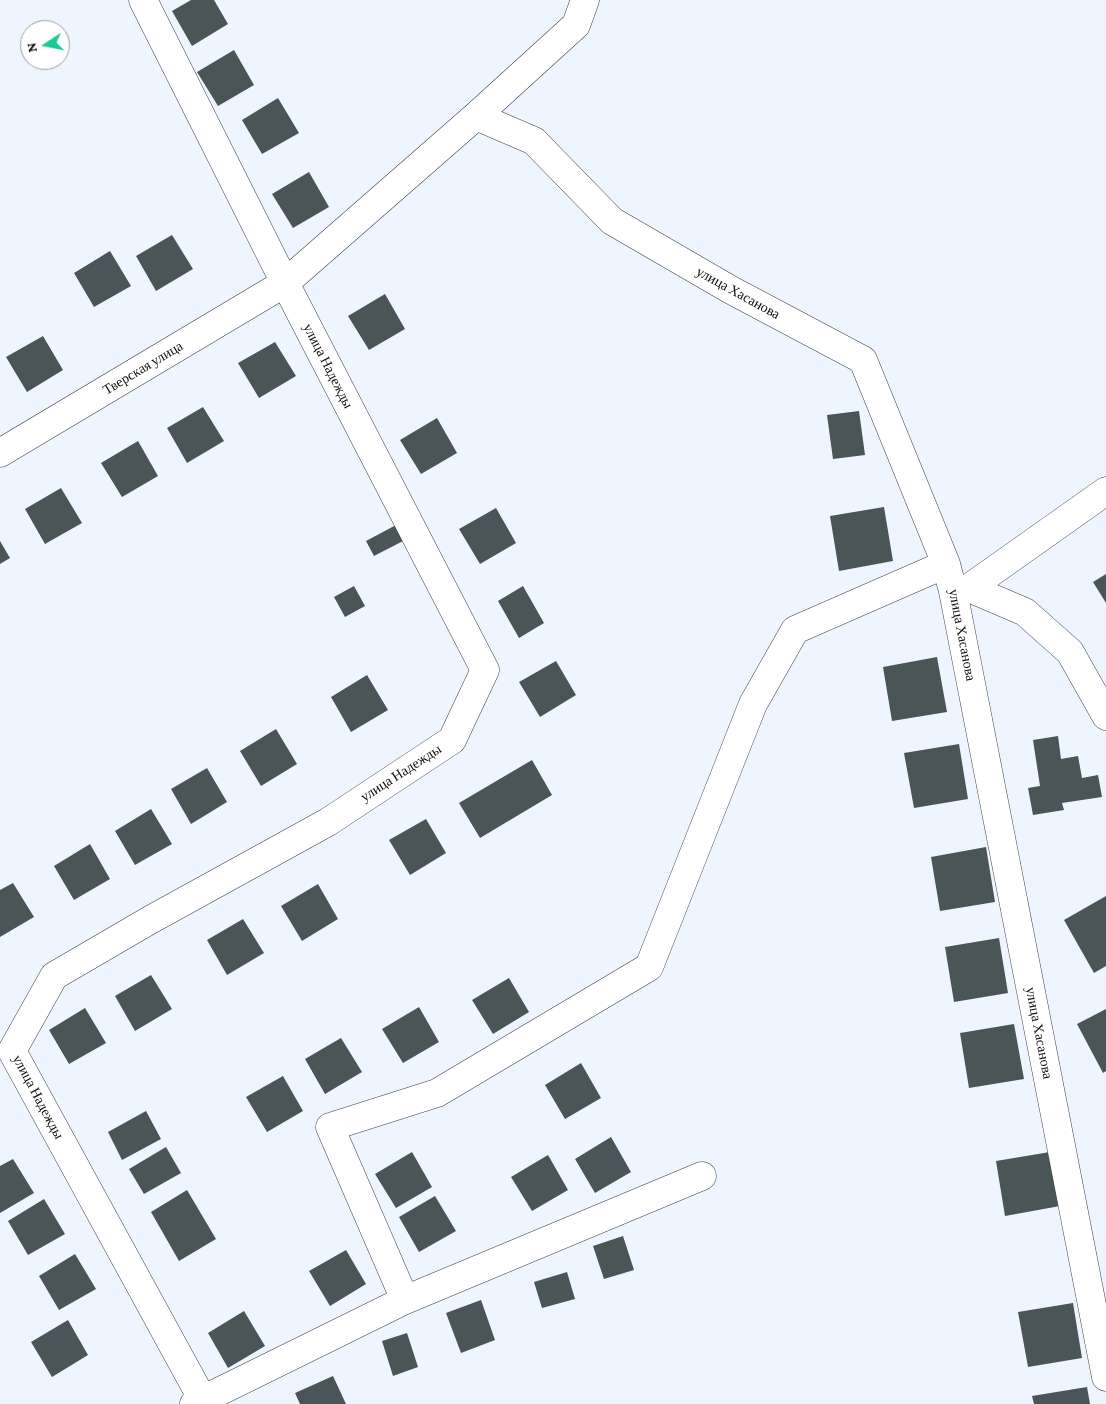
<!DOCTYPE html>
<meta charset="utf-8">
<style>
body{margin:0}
#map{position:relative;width:1106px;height:1404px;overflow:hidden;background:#eef5ff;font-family:"Crimson Pro",serif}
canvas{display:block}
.north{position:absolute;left:20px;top:20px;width:50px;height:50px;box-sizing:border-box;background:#fff;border:1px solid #9f9f9f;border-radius:50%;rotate:259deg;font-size:14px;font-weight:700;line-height:20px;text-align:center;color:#0e0e0e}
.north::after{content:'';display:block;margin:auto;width:18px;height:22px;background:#19ca96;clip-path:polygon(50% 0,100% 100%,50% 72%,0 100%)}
</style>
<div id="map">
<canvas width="1106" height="1404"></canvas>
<div class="north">N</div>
</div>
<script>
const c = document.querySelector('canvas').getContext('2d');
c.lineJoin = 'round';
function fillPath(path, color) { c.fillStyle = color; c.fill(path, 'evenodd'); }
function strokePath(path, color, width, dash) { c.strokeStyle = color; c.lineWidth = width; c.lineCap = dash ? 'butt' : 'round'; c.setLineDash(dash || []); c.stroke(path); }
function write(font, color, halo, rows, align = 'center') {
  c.font = font + ' "Crimson Pro",serif'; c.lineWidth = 5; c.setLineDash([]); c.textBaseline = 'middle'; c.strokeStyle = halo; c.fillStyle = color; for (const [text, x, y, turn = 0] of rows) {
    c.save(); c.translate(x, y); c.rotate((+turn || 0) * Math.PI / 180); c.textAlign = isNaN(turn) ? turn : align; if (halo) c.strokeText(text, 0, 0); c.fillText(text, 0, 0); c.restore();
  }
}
const building = new Path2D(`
 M 191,0 L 214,0 L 228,24 L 192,46 L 172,11 Z
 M 234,50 L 254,85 L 218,106 L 197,72 Z
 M 278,98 L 299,133 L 262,154 L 242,120 Z
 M 309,172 L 329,207 L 293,228 L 272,194 Z
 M 172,235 L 193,269 L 156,291 L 136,256 Z
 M 110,251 L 131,286 L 94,307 L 74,273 Z
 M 385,294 L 405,329 L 369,350 L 348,316 Z
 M 43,336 L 63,370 L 27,392 L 6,357 Z
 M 275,342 L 296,376 L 259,398 L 238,363 Z
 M 203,407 L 224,441 L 187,463 L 167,428 Z
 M 859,411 L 865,455 L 833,459 L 827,415 Z
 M 437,418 L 457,453 L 421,474 L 400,440 Z
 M 138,441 L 158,476 L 122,497 L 101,463 Z
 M 61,488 L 82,523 L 45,544 L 25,509 Z
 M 884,507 L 893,561 L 839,571 L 830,516 Z
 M 496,508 L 516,543 L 480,564 L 459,529 Z
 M 396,525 L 405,540 L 374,556 L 366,541 Z
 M 0,541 L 10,558 L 0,564 Z
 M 1106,574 L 1106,603 L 1093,582 Z
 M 354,586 L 365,606 L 345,617 L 334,597 Z
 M 523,586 L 544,623 L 519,638 L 498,601 Z
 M 937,657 L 947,712 L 892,721 L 883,667 Z
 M 556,661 L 576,695 L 540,717 L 519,682 Z
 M 367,675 L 388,710 L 351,732 L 331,697 Z
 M 276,729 L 297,764 L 261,786 L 240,751 Z
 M 1058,736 L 1061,759 L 1078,756 L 1082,778 L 1098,775 L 1102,797 L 1062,803 L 1064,810 L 1033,815 L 1028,788 L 1040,786 L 1033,740 Z
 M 959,744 L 968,799 L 914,808 L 904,753 Z
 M 532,760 L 552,795 L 480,838 L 459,803 Z
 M 207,768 L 227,802 L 191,824 L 171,789 Z
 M 151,809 L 172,844 L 135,865 L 115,831 Z
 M 426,819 L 446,853 L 410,875 L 389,840 Z
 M 90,844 L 110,879 L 74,900 L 54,866 Z
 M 986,847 L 995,902 L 940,911 L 931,857 Z
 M 13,883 L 34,917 L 0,937 L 0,890 Z
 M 318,884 L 338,919 L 302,941 L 281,906 Z
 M 1106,896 L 1106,966 L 1094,973 L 1064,920 Z
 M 243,919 L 264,953 L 227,975 L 207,940 Z
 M 999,938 L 1008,993 L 954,1002 L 945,947 Z
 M 151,975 L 172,1009 L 135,1031 L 115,996 Z
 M 509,978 L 529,1012 L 493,1034 L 472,1000 Z
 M 419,1007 L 439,1042 L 403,1063 L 382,1029 Z
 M 85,1008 L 106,1043 L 69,1064 L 49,1030 Z
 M 1106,1009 L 1106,1071 L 1103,1073 L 1077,1024 Z
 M 1014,1024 L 1024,1079 L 969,1088 L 960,1033 Z
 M 341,1038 L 362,1072 L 325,1094 L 305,1059 Z
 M 581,1063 L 601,1098 L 565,1119 L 545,1085 Z
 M 283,1076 L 303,1111 L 267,1132 L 246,1097 Z
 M 146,1111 L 161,1139 L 122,1160 L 108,1132 Z
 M 611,1137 L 631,1172 L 595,1193 L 575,1159 Z
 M 166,1147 L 181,1173 L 144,1194 L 129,1169 Z
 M 412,1152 L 432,1187 L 396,1208 L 375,1174 Z
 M 1050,1152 L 1060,1206 L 1005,1216 L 996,1161 Z
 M 548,1155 L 568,1190 L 532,1211 L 511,1177 Z
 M 13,1159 L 34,1193 L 0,1213 L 0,1166 Z
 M 187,1190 L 216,1239 L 179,1261 L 151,1212 Z
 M 435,1196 L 456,1231 L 419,1252 L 399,1217 Z
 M 44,1199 L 65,1234 L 28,1255 L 8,1221 Z
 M 623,1236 L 634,1270 L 604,1279 L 593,1246 Z
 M 346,1250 L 366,1284 L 330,1306 L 309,1271 Z
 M 75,1254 L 96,1289 L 59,1310 L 39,1276 Z
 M 567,1272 L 575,1299 L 542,1308 L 534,1282 Z
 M 481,1300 L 495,1340 L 461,1353 L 446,1313 Z
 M 1073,1303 L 1082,1358 L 1028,1367 L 1018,1312 Z
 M 244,1311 L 265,1346 L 228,1368 L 208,1333 Z
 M 68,1320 L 88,1355 L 52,1377 L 31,1342 Z
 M 407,1333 L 418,1367 L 393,1376 L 382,1341 Z
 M 333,1376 L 346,1404 L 300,1404 L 295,1393 Z
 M 1087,1387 L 1090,1404 L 1034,1404 L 1032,1396 Z`);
const minor = new Path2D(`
 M 143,0 L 285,283 L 485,670 L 452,740 L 328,822 L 150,920 L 54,976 L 12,1051 L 205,1404
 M 476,116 L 534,141 L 612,221 L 731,290 L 863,360 L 946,564 L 953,591 L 1106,1377
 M 0,453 L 285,283 L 476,116 L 576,25 L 585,0
 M 969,588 L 1025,612 L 1070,652 L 1106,716
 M 955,591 L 969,588 L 1106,491
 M 405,1300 L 330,1127 L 437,1093 L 649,967 L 753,704 L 795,630 L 946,564
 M 194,1404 L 405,1300 L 702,1176`);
const streetNames = [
 ["улица Хасанова",738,293,29],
 ["улица Надежды",328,366,63],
 ["Тверская улица",143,368,-31],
 ["улица Хасанова",962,635,79],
 ["улица Надежды",401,773,-33],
 ["улица Хасанова",1039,1033,79],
 ["улица Надежды",38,1097,62]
];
fillPath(building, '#495557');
strokePath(minor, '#414141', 29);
strokePath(minor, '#fff', 28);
write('14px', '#0e0e0e', '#fff', streetNames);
</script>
